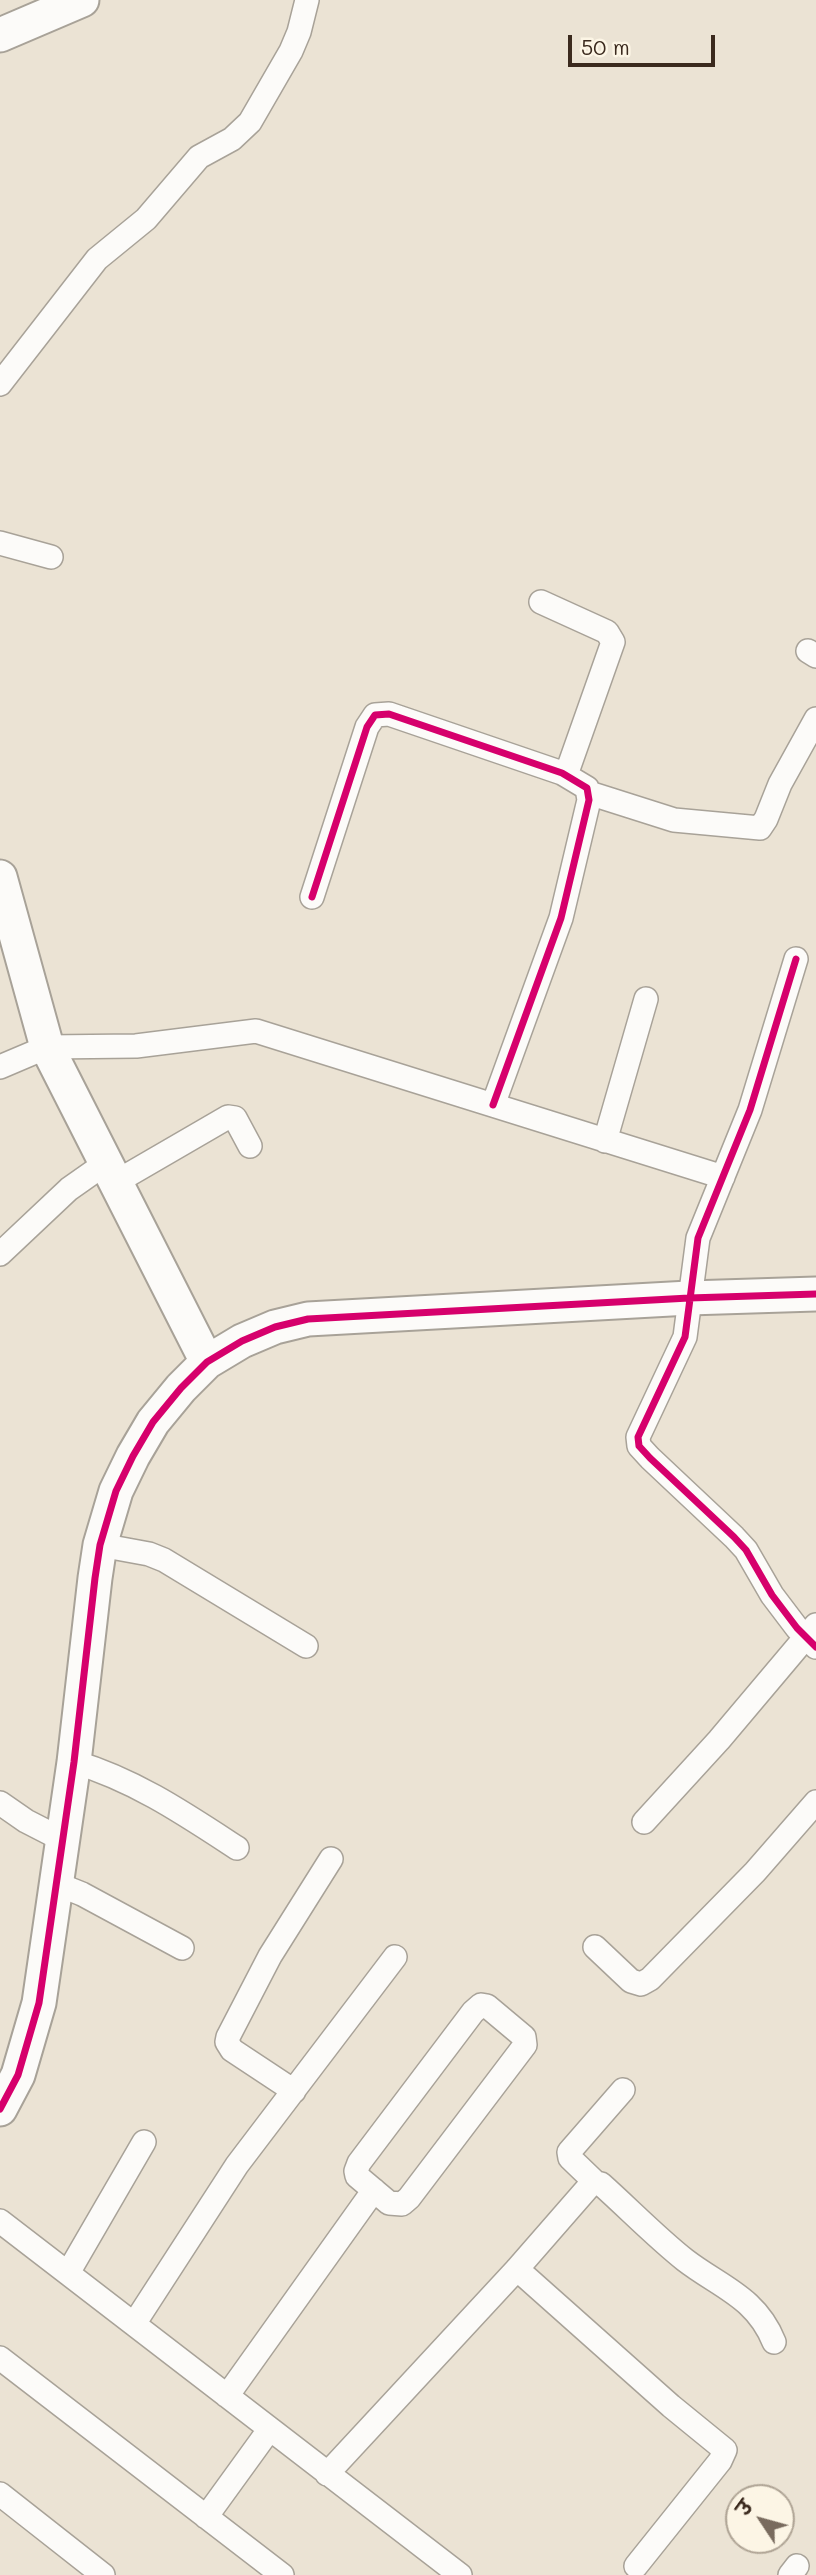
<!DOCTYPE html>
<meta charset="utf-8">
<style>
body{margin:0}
#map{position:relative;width:816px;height:2575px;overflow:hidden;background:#ebe3d4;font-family:Mali,"Playpen Sans Deva",sans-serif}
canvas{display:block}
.north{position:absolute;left:725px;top:2484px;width:70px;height:70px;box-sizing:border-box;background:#fcf5e5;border:2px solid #afa495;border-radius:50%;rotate:306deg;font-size:19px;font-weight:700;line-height:28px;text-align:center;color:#3b2a1e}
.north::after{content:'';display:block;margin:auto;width:24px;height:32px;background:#796b5e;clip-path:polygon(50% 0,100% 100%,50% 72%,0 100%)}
.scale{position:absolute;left:568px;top:35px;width:147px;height:32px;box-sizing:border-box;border:4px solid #3b2a1e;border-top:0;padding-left:9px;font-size:21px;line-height:24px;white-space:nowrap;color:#3b2a1e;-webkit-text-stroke:5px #fcf5e5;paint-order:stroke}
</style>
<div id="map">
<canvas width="816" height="2575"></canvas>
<div class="north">उ</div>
<div class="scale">50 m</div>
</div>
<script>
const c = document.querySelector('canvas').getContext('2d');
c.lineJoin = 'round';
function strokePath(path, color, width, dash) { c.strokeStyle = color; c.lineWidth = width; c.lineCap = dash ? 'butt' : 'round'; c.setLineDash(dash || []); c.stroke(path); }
const street = new Path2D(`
 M 0,384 L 97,259 L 146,219 L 199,157 L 232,139 L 250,122 L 291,51 L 299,32 L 307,0
 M 0,543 L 51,557
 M 541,602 L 607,632 L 613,642 L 566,775
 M 808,651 L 816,656
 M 589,793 L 674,820 L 760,828 L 766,819 L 780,784 L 816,719
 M 312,897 L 367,727 L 375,715 L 389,714 L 562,773 L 587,788 L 589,800 L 561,918 L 493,1105
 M 796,959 L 750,1110 L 698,1238 L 685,1337 L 638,1437 L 639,1446 L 650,1458 L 734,1537 L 746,1550 L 772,1595 L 797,1628 L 816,1647
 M 0,1067 L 47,1047 L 136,1046 L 256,1031 L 723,1177
 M 605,1141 L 646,999
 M 116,1182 L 228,1117 L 235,1118 L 250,1146
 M 0,1254 L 69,1189 L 106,1163
 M 100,1545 L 149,1554 L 164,1560 L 306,1646
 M 74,1762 C 135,1780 185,1814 237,1848
 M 0,1803 L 26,1821 L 63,1840
 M 644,1822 L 719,1740 L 816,1625
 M 57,1884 L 82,1894 L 182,1948
 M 595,1947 L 631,1981 L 641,1984 L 650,1979 L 755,1872 L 816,1802
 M 481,2005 L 487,2006 L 524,2037 L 525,2045 L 409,2198 L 402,2204 L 389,2203 L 357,2176 L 356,2171 L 359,2163 L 473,2012 Z
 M 294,2091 L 232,2050 L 227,2042 L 228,2037 L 270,1956 L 331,1859
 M 596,2183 L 570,2158 L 569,2152 L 623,2090
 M 0,2221 L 460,2575
 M 517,2269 L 671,2406 L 725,2450 L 720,2461 L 636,2566
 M 68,2273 L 144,2142
 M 134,2324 L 237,2165 L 395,1957
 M 0,2358 L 282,2575
 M 227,2396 L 374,2190
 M 327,2474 L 517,2269 L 592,2183 L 601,2184 C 629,2209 656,2237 685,2260 C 720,2287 756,2297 774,2342
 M 0,2494 L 103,2575
 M 206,2517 L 269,2430
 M 790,2575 L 797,2566`);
const secondary = new Path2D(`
 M 0,35 L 82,0
 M 0,877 L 47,1047 L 207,1362
 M 0,2109 L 18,2075 L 39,2003 L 74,1762 L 95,1578 L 100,1545 L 116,1491 L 133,1456 L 153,1422 L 181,1388 L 207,1362 L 242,1341 L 275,1327 L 308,1319 L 689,1298 L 816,1294`);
const cycleway = new Path2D(`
 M 312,897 L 367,727 L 375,715 L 389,714 L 562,773 L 587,788 L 589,800 L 561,918 L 493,1105
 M 796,959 L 750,1110 L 698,1238 L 685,1337 L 638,1437 L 639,1446 L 650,1458 L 734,1537 L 746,1550 L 772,1595 L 797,1628 L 816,1647
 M 0,2109 L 18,2075 L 39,2003 L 74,1762 L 95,1578 L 100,1545 L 116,1491 L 133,1456 L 153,1422 L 181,1388 L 207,1362 L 242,1341 L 275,1327 L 308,1319 L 689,1298 L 816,1294`);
strokePath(street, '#a8a298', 26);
strokePath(secondary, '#a8a298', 37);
strokePath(street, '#fcfbf9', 23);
strokePath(secondary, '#fcfbf9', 33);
strokePath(cycleway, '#d6006c', 7);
</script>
